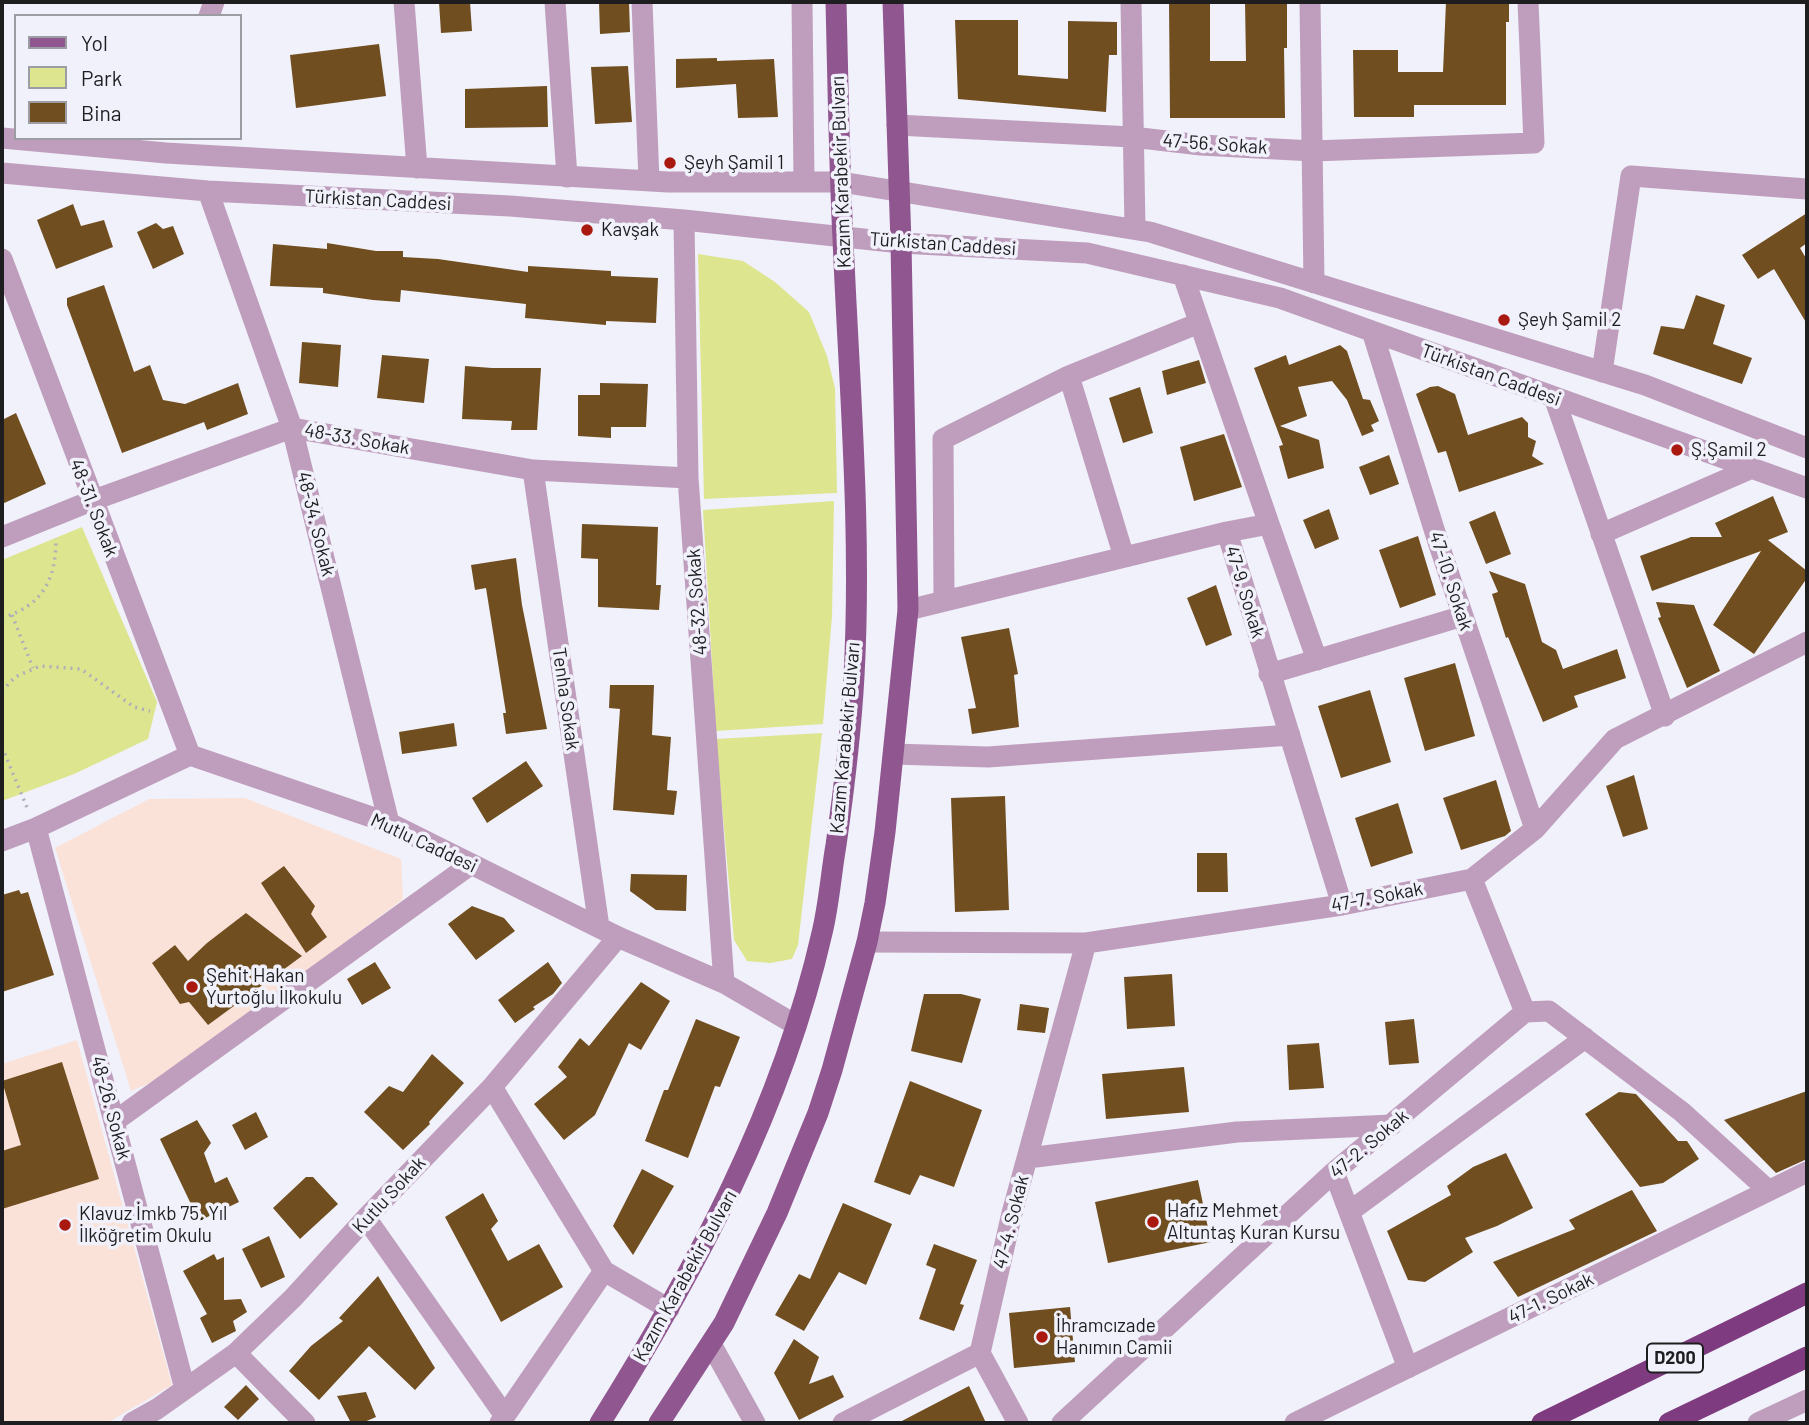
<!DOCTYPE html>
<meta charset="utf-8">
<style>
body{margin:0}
#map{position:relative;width:1809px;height:1425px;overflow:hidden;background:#f0f1fa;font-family:Barlow,sans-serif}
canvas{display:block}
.frame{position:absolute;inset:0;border:4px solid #1e1e21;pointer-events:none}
.legend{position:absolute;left:14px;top:14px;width:228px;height:126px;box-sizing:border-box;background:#f0f1fa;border:2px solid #9c9da3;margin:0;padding:9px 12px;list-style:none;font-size:21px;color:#1e1e21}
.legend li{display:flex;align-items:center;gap:14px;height:35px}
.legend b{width:35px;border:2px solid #9c9da3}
</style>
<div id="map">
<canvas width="1809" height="1425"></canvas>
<div class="frame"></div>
<ul class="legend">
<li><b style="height:9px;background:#905690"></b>Yol</li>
<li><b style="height:19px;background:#dde58f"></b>Park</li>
<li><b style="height:19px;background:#704e1f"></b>Bina</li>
</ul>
</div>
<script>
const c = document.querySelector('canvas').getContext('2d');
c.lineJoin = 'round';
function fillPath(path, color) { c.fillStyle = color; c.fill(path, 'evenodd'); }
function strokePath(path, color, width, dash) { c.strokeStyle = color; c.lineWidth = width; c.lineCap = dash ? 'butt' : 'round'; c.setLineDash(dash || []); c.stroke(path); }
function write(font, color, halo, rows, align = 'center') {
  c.font = font + ' Barlow,sans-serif'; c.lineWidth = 7; c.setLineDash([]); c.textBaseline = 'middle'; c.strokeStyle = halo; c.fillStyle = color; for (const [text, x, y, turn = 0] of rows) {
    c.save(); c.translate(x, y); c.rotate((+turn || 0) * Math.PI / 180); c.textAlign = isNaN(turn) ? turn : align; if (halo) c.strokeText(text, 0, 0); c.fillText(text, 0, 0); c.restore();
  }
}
const education = new Path2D(`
 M 245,798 L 401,859 L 403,899 L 169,1075 L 131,1091 L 55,848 L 149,799 Z
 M 77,1040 L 172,1385 L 107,1423 L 2,1423 L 2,1064 Z`);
const green = new Path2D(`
 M 698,254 L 743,261 L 775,282 L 809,312 L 827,356 L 835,388 L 837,493 L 704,499 Z
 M 834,501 L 832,616 L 823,724 L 716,731 L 703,510 Z
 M 82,527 L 157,702 L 148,739 L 74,774 L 2,801 L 2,560 Z
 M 822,733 L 798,945 L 792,959 L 770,963 L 747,961 L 734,940 L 716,739 Z`);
const building = new Path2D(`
 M 439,2 L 470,2 L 472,31 L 441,33 Z
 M 599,2 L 629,2 L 630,32 L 600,34 Z
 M 1169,2 L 1210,2 L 1210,61 L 1246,61 L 1245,2 L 1287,2 L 1287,48 L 1284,48 L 1285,118 L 1170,118 Z
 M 1446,2 L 1509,2 L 1509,22 L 1506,22 L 1506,105 L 1414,105 L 1414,117 L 1354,117 L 1353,50 L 1398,50 L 1398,72 L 1443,72 Z
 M 955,20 L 1018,20 L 1018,75 L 1068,79 L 1068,21 L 1117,22 L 1117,55 L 1109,55 L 1106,112 L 958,99 Z
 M 379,44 L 386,96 L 296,108 L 290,55 Z
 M 717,58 L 717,61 L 774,59 L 778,117 L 738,118 L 736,84 L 676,88 L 676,59 Z
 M 628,66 L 632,122 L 595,124 L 591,67 Z
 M 547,86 L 548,127 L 465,128 L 465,89 Z
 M 73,204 L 81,226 L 104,220 L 113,247 L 56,269 L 37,220 Z
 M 1807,213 L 1807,243 L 1800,248 L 1807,260 L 1807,324 L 1774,269 L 1758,279 L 1742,255 Z
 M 156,223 L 163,229 L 173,226 L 184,254 L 153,269 L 137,232 Z
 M 327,243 L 376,251 L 403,251 L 403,257 L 438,259 L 528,272 L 528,266 L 611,271 L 611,276 L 658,278 L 656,323 L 606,321 L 606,325 L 525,318 L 526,304 L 401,290 L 400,302 L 373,300 L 323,293 L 323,288 L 270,286 L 273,244 L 327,249 Z
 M 104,285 L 134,372 L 150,365 L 163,400 L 185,404 L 238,383 L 248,414 L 207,430 L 204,422 L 122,453 L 67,305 L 67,298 Z
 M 1696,295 L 1725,305 L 1713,344 L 1752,358 L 1742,384 L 1653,354 L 1661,326 L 1684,329 Z
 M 302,342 L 341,345 L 338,387 L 299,383 Z
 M 1340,345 L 1347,351 L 1363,399 L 1370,400 L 1379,421 L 1371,425 L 1374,431 L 1362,436 L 1347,400 L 1332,381 L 1298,387 L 1307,416 L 1280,426 L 1319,440 L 1324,468 L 1288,479 L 1279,446 L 1283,445 L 1254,368 L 1286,355 L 1289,365 Z
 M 382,355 L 429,359 L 424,403 L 377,398 Z
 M 1199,360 L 1206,383 L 1167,395 L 1162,371 Z
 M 465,366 L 492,368 L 541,368 L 537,430 L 511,430 L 512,421 L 462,419 Z
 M 600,383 L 648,384 L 646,427 L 611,427 L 611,438 L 578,436 L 578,395 L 600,395 Z
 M 1438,386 L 1455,394 L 1468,435 L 1522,417 L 1528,423 L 1528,437 L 1536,441 L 1532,456 L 1544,464 L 1459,492 L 1446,451 L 1438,453 L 1416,394 L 1430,387 Z
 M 1140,387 L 1153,433 L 1123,443 L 1109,398 Z
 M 16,413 L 46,484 L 2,504 L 2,420 Z
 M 1224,434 L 1242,487 L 1194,501 L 1180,447 Z
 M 1389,455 L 1399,484 L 1370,495 L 1359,467 Z
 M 1773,496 L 1788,532 L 1768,540 L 1807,571 L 1807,578 L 1754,654 L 1713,625 L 1761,551 L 1652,591 L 1640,556 L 1691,537 L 1722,537 L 1715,523 Z
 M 1329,509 L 1339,539 L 1315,549 L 1303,520 Z
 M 1495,511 L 1511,554 L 1486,564 L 1469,522 Z
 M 582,524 L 658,527 L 656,585 L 661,585 L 659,610 L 598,607 L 598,559 L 581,558 Z
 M 1418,536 L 1436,595 L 1400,608 L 1379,550 Z
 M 516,558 L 522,605 L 547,729 L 506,734 L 503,713 L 506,713 L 486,588 L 475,590 L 471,565 Z
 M 1489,571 L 1525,584 L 1542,642 L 1556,650 L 1563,669 L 1617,649 L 1626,678 L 1574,696 L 1578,707 L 1543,722 L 1508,637 L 1506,638 L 1492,594 L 1498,592 Z
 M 1216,585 L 1232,635 L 1206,646 L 1187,598 Z
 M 1656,602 L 1694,605 L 1720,671 L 1687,688 L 1658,618 L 1661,617 Z
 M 1009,628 L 1018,674 L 1014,675 L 1019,727 L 972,734 L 968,709 L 976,708 L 961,637 Z
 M 1455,663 L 1475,736 L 1425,751 L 1404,678 Z
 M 610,685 L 654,685 L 652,735 L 671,737 L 667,790 L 677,791 L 674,815 L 613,810 L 620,709 L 609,708 Z
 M 1370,690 L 1391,762 L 1341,778 L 1318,706 Z
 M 454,723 L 457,746 L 402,754 L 399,732 Z
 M 526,761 L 543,786 L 487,823 L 472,798 Z
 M 1634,775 L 1648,829 L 1623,837 L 1606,786 Z
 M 1496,780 L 1511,831 L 1505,836 L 1461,850 L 1443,798 Z
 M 1005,796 L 1009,910 L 955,912 L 951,798 Z
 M 1398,803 L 1413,853 L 1371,867 L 1355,818 Z
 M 1197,853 L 1227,853 L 1228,892 L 1197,892 Z
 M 284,866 L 315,906 L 311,914 L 327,937 L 306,953 L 261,883 Z
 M 631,874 L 687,875 L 686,911 L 656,910 L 630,891 Z
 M 19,890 L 21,894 L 28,892 L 54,975 L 2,992 L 2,895 Z
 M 472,906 L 504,918 L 515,931 L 476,960 L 448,924 Z
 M 246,913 L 302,956 L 208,1025 L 189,1002 L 180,1004 L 152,963 L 175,945 L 188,961 L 207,943 Z
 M 375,962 L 391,988 L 362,1005 L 347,979 Z
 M 548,962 L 562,983 L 553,994 L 533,1007 L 535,1009 L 515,1023 L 498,1000 Z
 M 1172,974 L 1175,1026 L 1127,1029 L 1124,977 Z
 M 641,982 L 670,1001 L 641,1050 L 629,1043 L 595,1115 L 564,1140 L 534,1104 L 567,1077 L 558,1067 L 580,1038 L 589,1046 Z
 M 924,994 L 961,994 L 981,999 L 962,1063 L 911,1051 Z
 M 1020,1004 L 1049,1008 L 1045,1033 L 1017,1030 Z
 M 696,1019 L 740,1037 L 720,1087 L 715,1086 L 688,1158 L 645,1141 L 664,1090 L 668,1090 Z
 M 1414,1019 L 1419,1063 L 1389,1065 L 1385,1022 Z
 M 1319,1043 L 1324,1088 L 1289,1090 L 1287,1045 Z
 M 432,1054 L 464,1083 L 429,1122 L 430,1124 L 403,1150 L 364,1112 L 389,1086 L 403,1092 Z
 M 62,1062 L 99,1179 L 2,1209 L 2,1151 L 21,1145 L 2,1081 Z
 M 1184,1067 L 1189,1112 L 1106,1119 L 1102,1074 Z
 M 910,1081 L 982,1110 L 954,1187 L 920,1175 L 910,1195 L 874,1182 Z
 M 1807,1091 L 1807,1159 L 1776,1173 L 1724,1120 Z
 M 1619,1092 L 1636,1094 L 1678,1141 L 1687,1141 L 1699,1159 L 1663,1183 L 1640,1187 L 1585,1114 Z
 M 256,1112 L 268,1137 L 245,1150 L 232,1125 Z
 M 197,1120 L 211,1143 L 204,1153 L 215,1183 L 227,1177 L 239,1202 L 199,1221 L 160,1139 Z
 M 1506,1153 L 1533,1208 L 1497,1226 L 1465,1238 L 1473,1252 L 1425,1282 L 1408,1280 L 1387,1231 L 1451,1195 L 1447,1186 L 1473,1167 Z
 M 642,1169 L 674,1186 L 633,1255 L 613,1226 Z
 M 306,1177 L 313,1177 L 338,1204 L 300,1239 L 273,1208 Z
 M 1198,1180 L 1211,1242 L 1108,1263 L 1095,1202 Z
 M 1632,1190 L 1657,1231 L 1518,1297 L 1493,1262 L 1575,1229 L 1569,1220 Z
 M 483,1193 L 498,1221 L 491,1229 L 508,1261 L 539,1244 L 563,1287 L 501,1322 L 445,1217 Z
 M 843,1203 L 892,1224 L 866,1285 L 839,1272 L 804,1331 L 775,1315 L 799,1274 L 810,1279 Z
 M 269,1236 L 285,1277 L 261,1288 L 242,1249 Z
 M 934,1244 L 977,1260 L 960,1304 L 964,1305 L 954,1331 L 919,1319 L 936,1269 L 926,1265 Z
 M 214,1254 L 217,1260 L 224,1257 L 224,1300 L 241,1299 L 247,1312 L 233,1321 L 236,1331 L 212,1343 L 200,1318 L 207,1314 L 183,1271 Z
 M 378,1276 L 435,1368 L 415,1390 L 369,1346 L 319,1400 L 289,1371 L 311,1346 L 343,1321 L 339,1318 Z
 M 1070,1307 L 1075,1362 L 1014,1368 L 1009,1313 Z
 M 794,1339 L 819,1357 L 809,1384 L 833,1375 L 844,1397 L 799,1420 L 774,1373 Z
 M 246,1385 L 259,1399 L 238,1420 L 224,1407 Z
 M 969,1386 L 986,1423 L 898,1423 Z
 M 366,1392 L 376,1417 L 362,1423 L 351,1423 L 337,1396 Z`);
const path = new Path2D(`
 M 12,615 L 33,668
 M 2,618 C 43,605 56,580 56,538
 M 2,691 L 15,677 L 40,666 L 81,669 L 134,707 L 150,711
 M 2,747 L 28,810`);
const minor = new Path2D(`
 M 404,2 L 417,168
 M 555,2 L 567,177
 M 642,2 L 649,181
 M 802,2 L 804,182
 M 1131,2 L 1135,229
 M 1310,2 L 1314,283
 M 209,16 L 214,2
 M 897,125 L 1132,137 L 1201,145 L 1313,151 L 1534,143 L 1528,2
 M 2,138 L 166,153 L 668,182 L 841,182 L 1150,232 L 1645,385 L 1807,448
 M 2,173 L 208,191 L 510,206 L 684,220 L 901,243 L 1087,253 L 1280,298 L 1807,488
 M 208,191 L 292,428 L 389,823
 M 684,220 L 688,478 L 724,983
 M 2,259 L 190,755
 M 1183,275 L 1269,524 L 1227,532 L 1342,905
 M 1372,331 L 1439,545 L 1535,829
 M 1602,372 L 1631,176 L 1807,189
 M 1069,376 L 1124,557
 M 1554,397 L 1665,716
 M 533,470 L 599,927
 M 1269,524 L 1317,660
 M 1601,534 L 1750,469
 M 2,537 L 91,501 L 292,428 L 533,470 L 688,478
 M 944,601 L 943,439 L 1069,376 L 1199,323
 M 908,610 L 1227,532
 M 1269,674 L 1463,616
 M 894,754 L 988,757 L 1290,735
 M 36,828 L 185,1389
 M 2,841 L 36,828 L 190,755 L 389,823 L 618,937 L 724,983 L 796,1025
 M 1472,879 L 1525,1012 L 1549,1011 L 1682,1112 L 1769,1191
 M 867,942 L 1086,943 L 1342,905 L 1472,879 L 1535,829 L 1615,739 L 1807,642
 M 492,1087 L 604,1271
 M 115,1121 L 470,865
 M 1028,1158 L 1237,1132 L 1392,1125
 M 1334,1172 L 1408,1368
 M 1349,1212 L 1585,1038
 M 366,1218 L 505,1416
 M 711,1344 L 755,1423
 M 236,1353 L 305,1423
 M 980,1353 L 1018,1423
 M 132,1423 L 157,1409 L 236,1353 L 293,1298 L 366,1218 L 492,1087 L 618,937
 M 500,1423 L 604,1271 L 669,1309
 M 843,1423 L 980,1353 L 1012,1213 L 1086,943
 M 1062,1423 L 1334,1172 L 1525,1012
 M 1295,1423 L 1807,1172
 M 1758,1423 L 1807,1400`);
const major = new Path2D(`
 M 600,1423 C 695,1271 782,1109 822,933 C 829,904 831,874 836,845 C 844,789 851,732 854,676 C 862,530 849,384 843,239 C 839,160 838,81 836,2
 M 659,1423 L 724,1323 L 777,1213 L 818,1113 L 832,1070 L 867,942 L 875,903 L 885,832 L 908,610 L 901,243 L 893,2`);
const highway = new Path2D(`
 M 1542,1423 L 1807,1293
 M 1669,1423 L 1807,1357`);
const markers = [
 [670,163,7,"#aa1910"],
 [587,230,7,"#aa1910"],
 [1504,320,7,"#aa1910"],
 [1677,450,7,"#aa1910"],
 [192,987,7,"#aa1910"],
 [1153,1222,7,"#aa1910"],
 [65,1225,7,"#aa1910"],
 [1042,1337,7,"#aa1910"]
];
const shields = [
 [1675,1358,56]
];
const shieldNames = [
 ["D200",1675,1358]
];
const streetNames = [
 ["47-56. Sokak",1215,144,4],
 ["Kazım Karabekir Bulvarı",841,172,-92],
 ["Türkistan Caddesi",378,200,3],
 ["Türkistan Caddesi",943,244,4],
 ["Türkistan Caddesi",1491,375,20],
 ["48-33. Sokak",357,439,10],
 ["48-31. Sokak",94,508,69],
 ["48-34. Sokak",316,524,76],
 ["47-10. Sokak",1451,581,72],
 ["47-9. Sokak",1245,592,73],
 ["48-32. Sokak",697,602,-94],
 ["Tenha Sokak",566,699,82],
 ["Kazım Karabekir Bulvarı",845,738,-85],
 ["Mutlu Caddesi",424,843,25],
 ["47-7. Sokak",1377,897,-11],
 ["48-26. Sokak",111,1108,75],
 ["47-2. Sokak",1369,1144,-40],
 ["Kutlu Sokak",389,1195,-47],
 ["47-4. Sokak",1011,1222,-76],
 ["Kazım Karabekir Bulvarı",685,1276,-61],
 ["47-1. Sokak",1551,1298,-26]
];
const poiNames = [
 ["Şeyh Şamil 1",684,163],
 ["Kavşak",601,230],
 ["Şeyh Şamil 2",1518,320],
 ["Ş.Şamil 2",1691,450],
 ["Şehit Hakan",206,976],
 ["Yurtoğlu İlkokulu",206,998],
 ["Hafız Mehmet",1167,1211],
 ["Altuntaş Kuran Kursu",1167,1233],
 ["Klavuz İmkb 75. Yıl",79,1214],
 ["İlköğretim Okulu",79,1236],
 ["İhramcızade",1056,1326],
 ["Hanımın Camii",1056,1348]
];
fillPath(education, '#fbe2d9');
fillPath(green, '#dde58f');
fillPath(building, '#704e1f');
strokePath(path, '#afafb7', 3.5, [2, 5]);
strokePath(minor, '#bf9ebd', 21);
strokePath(major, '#905690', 21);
strokePath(highway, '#7f3b7f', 21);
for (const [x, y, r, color] of markers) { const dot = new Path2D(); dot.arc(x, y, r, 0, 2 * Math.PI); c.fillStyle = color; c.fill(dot); strokePath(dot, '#f0f1fa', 2.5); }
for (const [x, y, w] of shields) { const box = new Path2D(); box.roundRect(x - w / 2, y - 14.5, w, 29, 5); c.fillStyle = '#f0f1fa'; c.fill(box); strokePath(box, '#1e1e21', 2); }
write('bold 18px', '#1e1e21', null, shieldNames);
write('19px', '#1e1e21', '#f0f1fa', streetNames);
write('19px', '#1e1e21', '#f0f1fa', poiNames, 'left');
</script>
